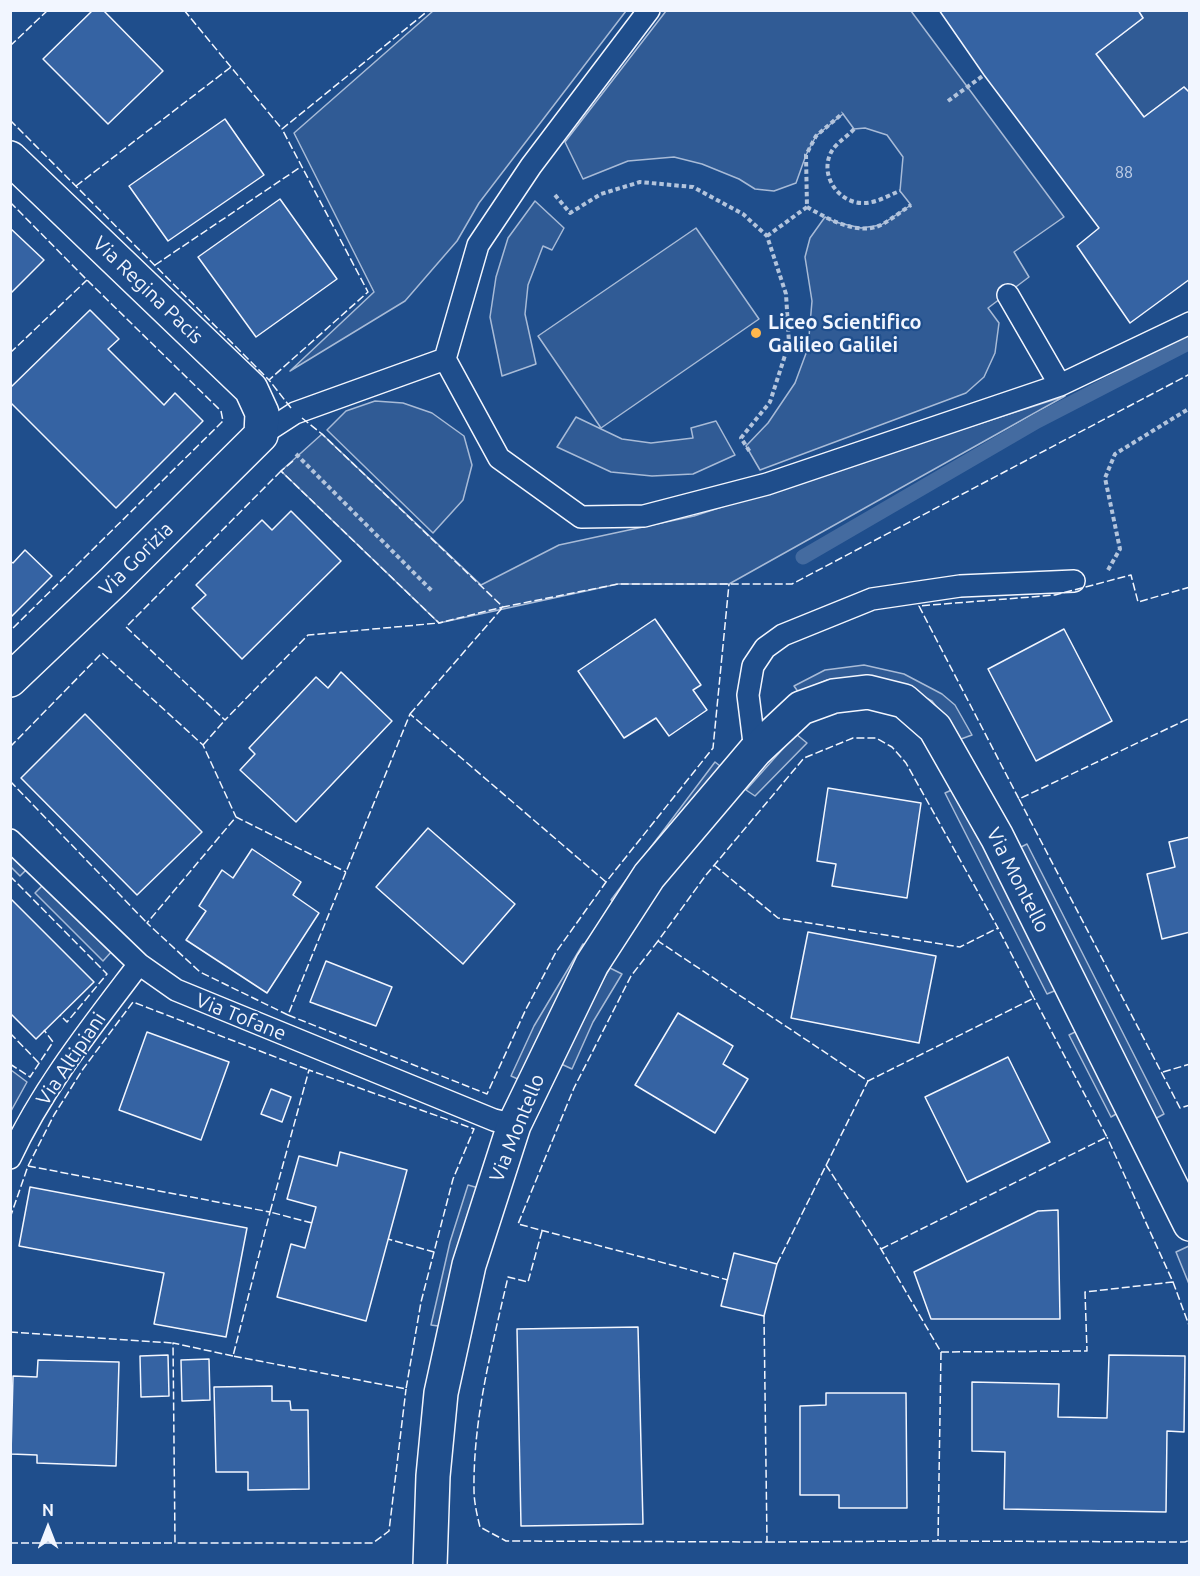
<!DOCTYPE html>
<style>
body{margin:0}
#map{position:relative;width:1200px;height:1576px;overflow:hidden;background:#1f4e8c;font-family:Ubuntu,sans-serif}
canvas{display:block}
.frame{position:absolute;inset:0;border:12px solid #f2f6ff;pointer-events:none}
.north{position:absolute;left:18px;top:1498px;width:60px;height:60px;-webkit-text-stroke:4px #1f4e8c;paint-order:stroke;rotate:0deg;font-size:16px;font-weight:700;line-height:24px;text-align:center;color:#f2f6ff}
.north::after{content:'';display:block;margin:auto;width:21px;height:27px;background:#f2f6ff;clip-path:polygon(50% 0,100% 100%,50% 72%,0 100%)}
</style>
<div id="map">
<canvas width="1200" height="1576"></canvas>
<div class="frame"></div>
<div class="north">N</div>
</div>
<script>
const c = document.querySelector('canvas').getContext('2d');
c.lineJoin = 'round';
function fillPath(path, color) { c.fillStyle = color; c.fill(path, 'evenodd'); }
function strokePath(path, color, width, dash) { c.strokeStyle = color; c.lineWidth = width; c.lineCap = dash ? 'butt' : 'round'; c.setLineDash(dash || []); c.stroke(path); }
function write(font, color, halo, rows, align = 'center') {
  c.font = font + ' Ubuntu,sans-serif'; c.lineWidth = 4.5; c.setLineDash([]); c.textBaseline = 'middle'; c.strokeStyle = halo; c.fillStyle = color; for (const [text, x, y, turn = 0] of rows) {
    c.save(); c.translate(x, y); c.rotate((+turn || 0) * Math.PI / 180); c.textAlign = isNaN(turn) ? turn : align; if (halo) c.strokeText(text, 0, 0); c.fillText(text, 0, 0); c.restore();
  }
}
const built = new Path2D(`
 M 433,11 L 626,11 L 479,203 L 457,241 L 405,301 L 290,371 L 374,292 L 294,133 Z
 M 666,11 L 911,11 L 1064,217 L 1014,252 L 1029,277 L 988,308 L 999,323 L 995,353 L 984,377 L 966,393 L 760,470 L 746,446 L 768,423 L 795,383 L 808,348 L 812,301 L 805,257 L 810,238 L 825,217 L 835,222 L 861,228 L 881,225 L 911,205 L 900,191 L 903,157 L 887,135 L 865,128 L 854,129 L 843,114 L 816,136 L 806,155 L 796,183 L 774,191 L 755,189 L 739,179 L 702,164 L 674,157 L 628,161 L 583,179 L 565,142 Z
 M 1138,11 L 1189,11 L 1189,93 L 1184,87 L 1144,117 L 1096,54 L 1143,18 Z
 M 535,201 L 564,228 L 552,250 L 543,246 L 528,285 L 525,314 L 536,364 L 502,376 L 490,317 L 496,277 L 508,238 Z
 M 696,228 L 759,319 L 601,428 L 538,336 Z
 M 1065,396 L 729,584 L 618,584 L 439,623 L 281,471 L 322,434 L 481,585 L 559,545 L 694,516 Z
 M 375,401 L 403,403 L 432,413 L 464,436 L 472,465 L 463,500 L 433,533 L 327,430 L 346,411 Z
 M 576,417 L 622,439 L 651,443 L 693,438 L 691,428 L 716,421 L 735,455 L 693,474 L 652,476 L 611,472 L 557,447 Z
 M 864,665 L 904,674 L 942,694 L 955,705 L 972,735 L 961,739 L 932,701 L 898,684 L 862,677 L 827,680 L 799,693 L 794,686 L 825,670 Z
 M 796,734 L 807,743 L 755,796 L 746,790 Z
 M 715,762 L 724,769 L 618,905 L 611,900 Z
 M 956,788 L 1059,989 L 1047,994 L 945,793 Z
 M 1027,844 L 1164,1114 L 1153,1120 L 1017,849 Z
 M 10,847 L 30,866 L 20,876 L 11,867 Z
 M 46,882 L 113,950 L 103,961 L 35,893 Z
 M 583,944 L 592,949 L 520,1080 L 511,1076 L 534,1026 Z
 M 610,968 L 622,974 L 593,1022 L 572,1069 L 559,1063 L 580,1018 Z
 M 1081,1029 L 1123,1110 L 1111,1117 L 1069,1035 Z
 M 11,1070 L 27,1082 L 11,1111 Z
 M 468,1185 L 482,1189 L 445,1327 L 431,1325 L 450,1242 Z
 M 1189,1246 L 1190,1247 L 1189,1284 L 1176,1252 Z`);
const stream = new Path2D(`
 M 803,557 L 1037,421 L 1190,342`);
const building = new Path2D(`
 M 93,10 L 103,10 L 163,71 L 108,124 L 43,59 Z
 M 939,10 L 1138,10 L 1143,18 L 1096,54 L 1144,117 L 1184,87 L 1190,93 L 1190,279 L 1130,323 L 1077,246 L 1099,228 L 984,75 Z
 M 225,119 L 264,175 L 168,241 L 129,186 Z
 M 280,199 L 337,279 L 256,337 L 198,257 Z
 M 10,228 L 44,260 L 10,294 Z
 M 90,310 L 119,339 L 108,349 L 164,405 L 175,393 L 203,421 L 116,508 L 10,402 L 10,388 Z
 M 291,511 L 341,561 L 242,659 L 192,608 L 206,595 L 196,585 L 262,520 L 272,530 Z
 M 25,550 L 52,576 L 10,618 L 10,561 L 13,563 Z
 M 655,619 L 701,685 L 693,690 L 707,710 L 669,736 L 656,718 L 624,738 L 578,671 Z
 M 1064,629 L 1112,721 L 1036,761 L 988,669 Z
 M 341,672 L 392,721 L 296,822 L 240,770 L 255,754 L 249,748 L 316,677 L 328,688 Z
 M 85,714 L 202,832 L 137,895 L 21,778 Z
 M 828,788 L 921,803 L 907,898 L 832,886 L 836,864 L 817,861 Z
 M 428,828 L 515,904 L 463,964 L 376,887 Z
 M 1190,837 L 1190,932 L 1162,939 L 1147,874 L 1175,867 L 1169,842 Z
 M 252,849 L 301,882 L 293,895 L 319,913 L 267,993 L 186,940 L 206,911 L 199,906 L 222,870 L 233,878 Z
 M 10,898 L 94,982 L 36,1039 L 10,1013 Z
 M 808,932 L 936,956 L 919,1043 L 791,1018 Z
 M 326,961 L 392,987 L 376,1026 L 310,1002 Z
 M 678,1013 L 733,1046 L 723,1064 L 748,1079 L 715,1133 L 635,1085 Z
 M 147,1032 L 229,1062 L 201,1140 L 119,1110 Z
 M 1008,1057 L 1050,1142 L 967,1182 L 925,1097 Z
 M 271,1089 L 291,1097 L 282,1122 L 261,1114 Z
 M 340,1152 L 407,1170 L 366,1321 L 277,1297 L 291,1244 L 305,1248 L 316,1207 L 287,1199 L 299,1156 L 337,1166 Z
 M 30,1187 L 247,1228 L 226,1337 L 154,1324 L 164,1273 L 19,1246 Z
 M 1058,1210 L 1060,1319 L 931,1319 L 914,1272 L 1038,1211 Z
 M 734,1253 L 777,1264 L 764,1316 L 721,1306 Z
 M 638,1327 L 643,1524 L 521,1526 L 517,1329 Z
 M 168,1355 L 169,1396 L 141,1397 L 140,1356 Z
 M 1109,1355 L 1185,1356 L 1184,1432 L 1167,1431 L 1166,1512 L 1004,1509 L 1005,1452 L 972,1451 L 972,1382 L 1059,1384 L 1058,1417 L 1107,1418 Z
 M 209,1359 L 210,1400 L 182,1401 L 181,1360 Z
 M 38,1360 L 119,1362 L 116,1466 L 37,1463 L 37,1455 L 11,1454 L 13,1376 L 37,1377 Z
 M 272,1386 L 272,1401 L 290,1401 L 291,1410 L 308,1410 L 309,1489 L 248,1490 L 248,1472 L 216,1472 L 214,1387 Z
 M 826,1393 L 906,1393 L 907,1508 L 839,1508 L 839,1495 L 800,1495 L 800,1406 L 826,1405 Z`);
const path = new Path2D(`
 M 948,101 L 984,75
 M 854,129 C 848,136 838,142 833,149 C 817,173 838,204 864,203 C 877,203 889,195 900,191
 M 555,195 L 570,213 L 601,194 L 640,182 L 693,187 L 743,214 L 767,236 L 786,294 L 789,343 L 770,402 L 741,438 L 750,452
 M 807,207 C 828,219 859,237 883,224 C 893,218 902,211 911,205
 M 767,236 L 807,207 L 806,155 L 816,136 L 843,113
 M 296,454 L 433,592
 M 1108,570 L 1120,549 L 1105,478 L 1115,454 L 1190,408`);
const lane = new Path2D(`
 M 649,10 L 531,166 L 478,245 L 445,359 L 499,458 L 581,517 L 644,516 L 767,484 L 1060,385 L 1190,323
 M 1008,295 L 1060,385
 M 261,435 L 295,413 L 445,359
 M 755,751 L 748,695 L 753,666 L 765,648 L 783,635 L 872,599 L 960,586 L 1074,581
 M 10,840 L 139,964 L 176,990 L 494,1120 L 514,1125
 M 10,1158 C 43,1087 92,1026 139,964`);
const street = new Path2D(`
 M 10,158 L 251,389 L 262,413 L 261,435 L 113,582 L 10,680
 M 430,1566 L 433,1476 L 441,1393 L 469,1265 L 514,1125 L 592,964 L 649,876 L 755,751 L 801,708 L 834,696 L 868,692 L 904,701 L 935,728 L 997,837 L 1190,1224`);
const fence = new Path2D(`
 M 184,10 L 282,129
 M 10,46 L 48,10
 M 10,120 L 269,380
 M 76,186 L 231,67
 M 10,202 L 87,280 L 221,411 L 223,421 L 10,631
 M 155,265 L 302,166
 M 10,353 L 87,280
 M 291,408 L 269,380 L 368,292 L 282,129 L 429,10
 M 302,418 L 322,434 L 503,607 L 618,584 L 792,584 L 1190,374
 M 293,461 L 281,471 L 439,623 L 503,607
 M 281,471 L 126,627 L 225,720 L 308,635 L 439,623
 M 1190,587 L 1138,602 L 1131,575 L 1055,595 L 919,606 L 1019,799 L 1190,718
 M 410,714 L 503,607
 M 203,745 L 225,720
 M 10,747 L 102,653 L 203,745 L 236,817
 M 10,781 L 147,923
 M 1019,799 L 1180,1108 L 1190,1105
 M 714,865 L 778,918 L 960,947 L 998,928 L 906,763 L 892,747 L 876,738 L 853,738 L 804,758 L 706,875 L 658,941 L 868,1081 L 1034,998 L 998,928
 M 10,876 L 107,974 L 67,1022 L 60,1015
 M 606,882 L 410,714 L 288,1015 L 487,1094 L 526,1009 L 556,952 L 606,882 L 713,748 L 729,584
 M 658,941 L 631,976 L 574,1088 L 518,1224 L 728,1280
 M 288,1015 L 200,972 L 147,923 L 236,817 L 346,872
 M 10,1033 L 39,1063
 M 10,1064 L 30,1077 L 53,1042 L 44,1030
 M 1163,1072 L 1190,1064
 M 28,1166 L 54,1115 L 83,1069 L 133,1002 L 309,1070
 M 10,1218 L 28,1166 L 270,1212 L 233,1356 L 406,1389 L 421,1302 L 434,1252
 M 312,1223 L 270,1212 L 309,1070 L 474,1129 L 453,1179 L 434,1252 L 388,1239
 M 542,1231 L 528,1282 L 508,1277 C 492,1347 473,1418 474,1490 C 474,1502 477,1515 480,1527 L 506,1541 L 767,1542 L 764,1316
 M 881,1249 L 1107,1137 L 1034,998
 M 777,1264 L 868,1081
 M 1173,1282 L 1190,1328
 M 10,1332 L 173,1343
 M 941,1352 L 1087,1351 L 1085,1292 L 1173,1282 L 1107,1137
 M 233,1356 L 173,1343 L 175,1543 L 373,1543 L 389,1531 L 406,1389
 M 938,1541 L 1185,1542 L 1190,1540
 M 767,1542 L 938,1541 L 941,1352 L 881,1249 L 826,1165
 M 10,1543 L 175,1543`);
const markers = [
 [756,333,6,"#ffb74d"]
];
const numberNames = [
 ["88",1124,173]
];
const streetNames = [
 ["Via Regina Pacis",148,290,44],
 ["Via Gorizia",136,559,-45],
 ["Via Montello",1018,880,63],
 ["Via Tofane",241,1017,22],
 ["Via Altipiani",71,1059,-56],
 ["Via Montello",517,1128,-68]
];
const poiNames = [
 ["Liceo Scientifico",768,322],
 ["Galileo Galilei",768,345]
];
fillPath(built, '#305b95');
strokePath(built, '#a8bbd7', 1.5);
strokePath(stream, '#446ba0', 15);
fillPath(building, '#3563a3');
strokePath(building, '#f2f6ff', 1.5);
strokePath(lane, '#f2f6ff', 24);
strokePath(street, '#f2f6ff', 36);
strokePath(path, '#b3c4dc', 4, [4.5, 3]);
strokePath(lane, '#1f4e8c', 21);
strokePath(street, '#1f4e8c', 33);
strokePath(fence, '#f2f6ff', 1.5, [8, 3]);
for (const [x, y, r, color] of markers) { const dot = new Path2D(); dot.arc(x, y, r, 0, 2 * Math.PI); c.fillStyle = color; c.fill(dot); strokePath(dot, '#1f4e8c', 2); }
write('16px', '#c3d1e8', null, numberNames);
write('20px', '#f2f6ff', '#1f4e8c', streetNames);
write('bold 20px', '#f2f6ff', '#1f4e8c', poiNames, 'left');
</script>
